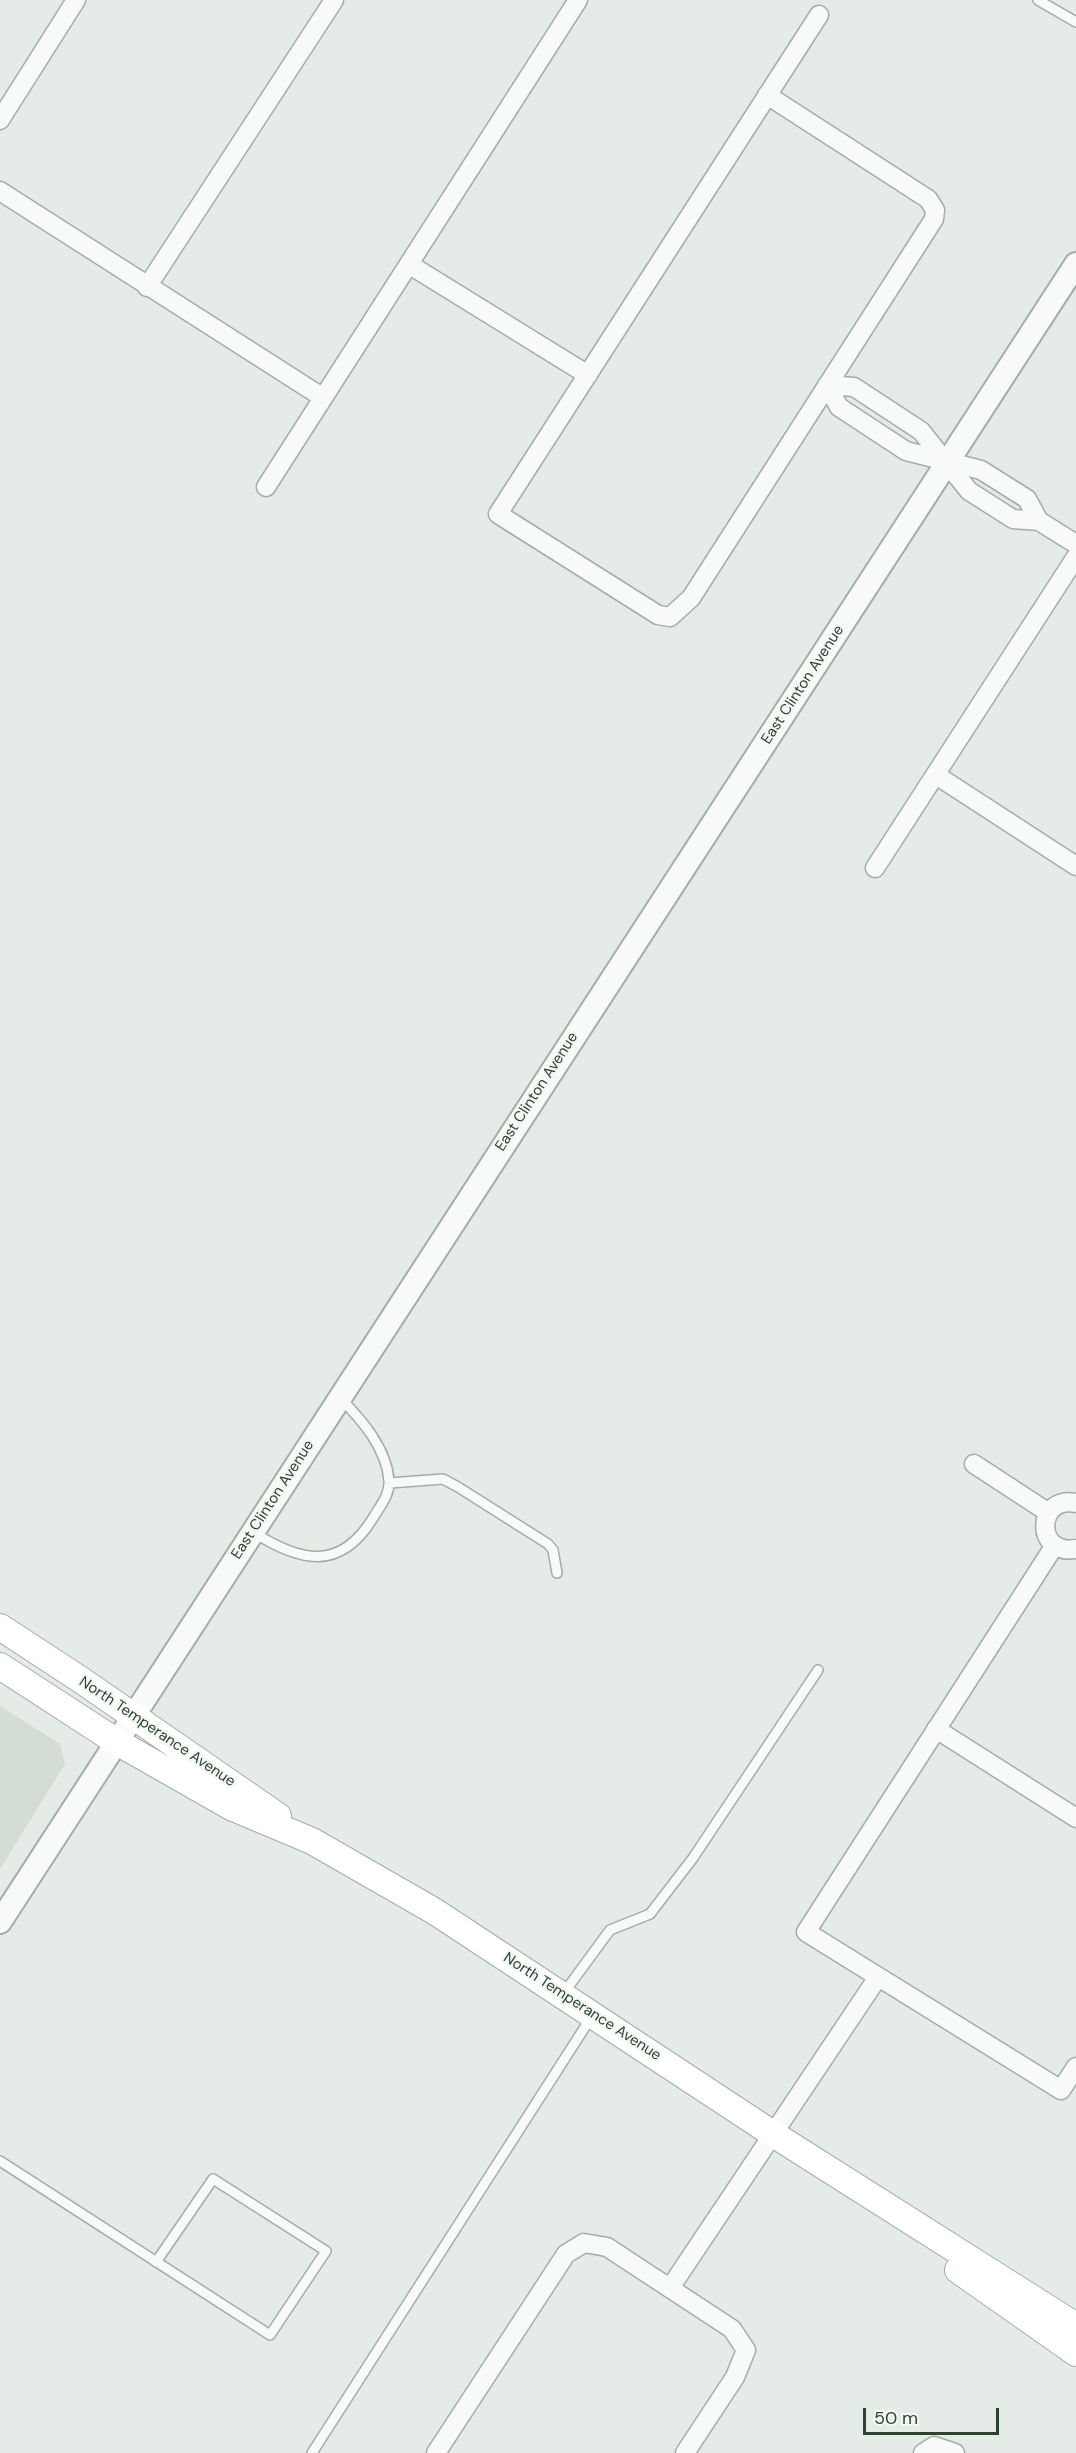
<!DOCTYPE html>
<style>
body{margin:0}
#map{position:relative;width:1076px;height:2453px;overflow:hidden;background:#e5ebe6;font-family:"DM Sans",sans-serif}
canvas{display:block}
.scale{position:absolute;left:863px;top:2408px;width:136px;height:27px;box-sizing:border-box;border:3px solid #2d4231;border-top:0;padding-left:8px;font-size:18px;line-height:21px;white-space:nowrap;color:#2d4231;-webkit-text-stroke:4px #f4f8f5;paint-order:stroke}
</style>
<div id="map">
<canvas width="1076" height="2453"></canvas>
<div class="scale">50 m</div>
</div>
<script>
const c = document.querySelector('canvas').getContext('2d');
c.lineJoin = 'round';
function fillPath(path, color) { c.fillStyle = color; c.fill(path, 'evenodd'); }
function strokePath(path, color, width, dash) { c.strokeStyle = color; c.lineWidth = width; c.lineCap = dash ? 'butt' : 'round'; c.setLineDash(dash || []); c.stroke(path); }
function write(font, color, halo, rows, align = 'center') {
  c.font = font + ' "DM Sans",sans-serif'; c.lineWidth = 5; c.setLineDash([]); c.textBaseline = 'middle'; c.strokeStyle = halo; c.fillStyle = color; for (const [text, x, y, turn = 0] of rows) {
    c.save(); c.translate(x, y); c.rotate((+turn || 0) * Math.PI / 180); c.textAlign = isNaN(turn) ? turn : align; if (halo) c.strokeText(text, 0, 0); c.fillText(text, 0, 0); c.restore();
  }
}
const built = new Path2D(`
 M 0,1706 L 60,1744 L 65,1764 L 0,1869 Z`);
const service = new Path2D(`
 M 1038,0 L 1076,22
 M 390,1483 L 443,1479 L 458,1487 L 548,1544 L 553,1550 L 557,1573
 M 253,1532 C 300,1562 340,1572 373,1518 C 380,1506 390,1495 389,1481 C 387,1449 362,1420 341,1399
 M 563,1994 L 610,1930 L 650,1914 L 693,1858 L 818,1670
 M 0,2161 L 270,2335 L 326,2251 L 213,2179 L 156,2262
 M 312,2453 L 592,2016`);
const minor = new Path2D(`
 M 767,95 L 928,199 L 935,210 L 934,219 L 691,598 L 670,617 L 658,615 L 498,514 L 819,15
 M 0,120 L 76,0
 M 0,191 L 322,397
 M 410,265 L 588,375
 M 147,287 L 334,0
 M 827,385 L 854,387 L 921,431 L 969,491 L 1013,519 L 1039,521 L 1076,544
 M 827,385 L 839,407 L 906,451 L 981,470 L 1027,499 L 1039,521
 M 266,487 L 578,0
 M 936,775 L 1076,866
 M 875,868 L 1076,557
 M 974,1464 L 1049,1513
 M 1076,1503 C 1036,1495 1034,1556 1076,1549
 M 1055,1545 L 806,1932 L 1061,2090 L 1076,2067
 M 936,1729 L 1076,1818
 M 670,2288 L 878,1977
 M 436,2453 L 566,2254 L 584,2243 L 607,2247 L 732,2329 L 746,2350 L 735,2377 L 685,2453
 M 923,2453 L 934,2446 L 955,2453`);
const tertiary = new Path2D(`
 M 0,1922 L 1076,264`);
const secondary = new Path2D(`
 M 0,1627 L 81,1680 L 278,1816
 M 0,1666 L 117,1742 L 231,1807 L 312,1841 L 434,1911 L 773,2134 L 1076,2326
 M 958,2270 L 1076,2353`);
const streetNames = [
 ["East Clinton Avenue",803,685,-57],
 ["East Clinton Avenue",537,1092,-57],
 ["East Clinton Avenue",273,1500,-57],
 ["North Temperance Avenue",157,1732,34],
 ["North Temperance Avenue",582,2007,33]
];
fillPath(built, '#d3ddd4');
strokePath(service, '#a3aea5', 12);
strokePath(minor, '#a3aea5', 21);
strokePath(tertiary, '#a3aea5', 26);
strokePath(secondary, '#a3aea5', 28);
strokePath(service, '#f7faf8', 9);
strokePath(minor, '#f7faf8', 18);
strokePath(tertiary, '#f7faf8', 22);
strokePath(secondary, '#fff', 26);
write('15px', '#2d4231', '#f4f8f5', streetNames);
</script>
